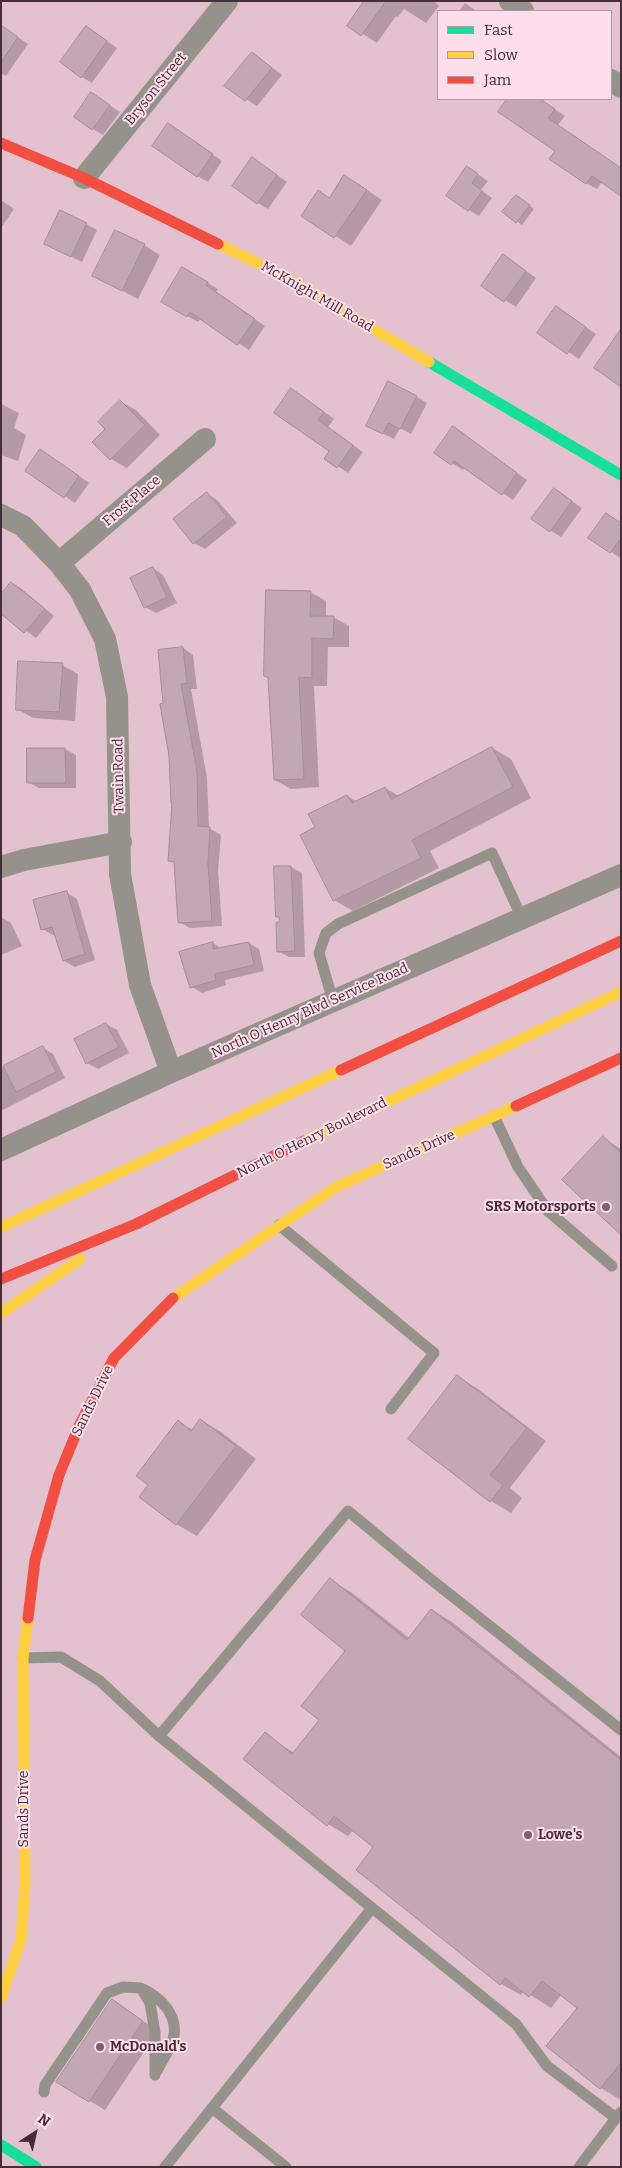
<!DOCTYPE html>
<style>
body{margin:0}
#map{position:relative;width:622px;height:2168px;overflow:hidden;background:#e3c1cf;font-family:Bitter,serif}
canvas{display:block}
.frame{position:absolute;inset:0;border:2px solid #462e38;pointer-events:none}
.legend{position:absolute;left:437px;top:10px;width:175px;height:90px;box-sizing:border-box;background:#ffdeeb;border:1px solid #b598a3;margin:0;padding:6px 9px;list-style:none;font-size:15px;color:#462e38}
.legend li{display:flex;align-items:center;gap:10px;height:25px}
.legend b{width:25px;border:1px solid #b598a3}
.north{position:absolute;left:10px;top:2108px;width:50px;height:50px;-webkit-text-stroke:4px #ffdeeb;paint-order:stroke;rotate:35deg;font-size:14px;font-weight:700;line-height:20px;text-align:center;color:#462e38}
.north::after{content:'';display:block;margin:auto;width:18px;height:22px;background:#462e38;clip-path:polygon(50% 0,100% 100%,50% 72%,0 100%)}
</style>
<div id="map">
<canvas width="622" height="2168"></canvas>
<div class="frame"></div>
<ul class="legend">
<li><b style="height:6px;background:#16e098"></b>Fast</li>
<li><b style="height:6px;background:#ffcf43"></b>Slow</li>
<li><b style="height:6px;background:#f24e42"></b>Jam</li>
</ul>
<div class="north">N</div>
</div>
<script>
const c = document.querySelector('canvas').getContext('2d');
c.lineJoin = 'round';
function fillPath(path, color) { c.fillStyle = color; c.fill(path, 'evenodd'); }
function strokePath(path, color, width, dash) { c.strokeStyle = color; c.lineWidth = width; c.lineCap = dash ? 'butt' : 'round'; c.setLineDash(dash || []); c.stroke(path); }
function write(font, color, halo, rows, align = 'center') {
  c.font = font + ' Bitter,serif'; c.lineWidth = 4; c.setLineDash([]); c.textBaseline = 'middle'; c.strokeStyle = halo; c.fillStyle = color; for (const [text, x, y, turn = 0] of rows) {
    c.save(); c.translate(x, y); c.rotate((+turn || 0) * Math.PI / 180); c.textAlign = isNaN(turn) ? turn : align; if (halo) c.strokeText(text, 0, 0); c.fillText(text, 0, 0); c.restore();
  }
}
const shadow = new Path2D(`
 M 366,1 L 434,1 L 439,6 L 426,23 L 404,9 L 398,17 L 396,16 L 377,43 L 349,25 Z
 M 465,3 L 475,10 L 478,11 L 459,11 Z
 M 1,26 L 28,44 L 6,76 L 1,73 Z
 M 97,34 L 117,48 L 92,83 L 82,77 Z
 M 253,53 L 282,75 L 257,106 L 226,86 Z
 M 92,94 L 120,112 L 103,135 L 93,129 Z
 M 508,99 L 539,99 L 565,116 L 558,125 L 602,182 L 597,189 L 586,183 L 556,151 L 500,111 Z
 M 178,131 L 222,161 L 208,182 L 197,176 Z
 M 263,165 L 287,182 L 268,209 L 258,203 Z
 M 467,167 L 488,181 L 481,190 L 492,198 L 479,216 L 469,210 Z
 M 361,186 L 382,200 L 351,246 L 303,215 L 318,192 L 330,199 Z
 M 521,199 L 534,209 L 522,225 L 504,212 Z
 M 1,200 L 14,209 L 1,228 Z
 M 86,224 L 97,230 L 82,262 L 56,249 Z
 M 144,245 L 160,255 L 138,299 L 94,276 Z
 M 514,262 L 536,278 L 516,307 L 482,285 Z
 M 183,268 L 218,289 L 216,292 L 265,326 L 249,350 L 201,318 L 198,322 L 163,302 Z
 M 567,314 L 596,334 L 579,359 L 539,332 Z
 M 302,396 L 334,419 L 328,427 L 363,452 L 348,473 L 326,458 L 331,451 Z
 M 417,397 L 427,403 L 411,434 L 400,428 L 394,439 L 378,431 Z
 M 120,401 L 136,410 L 160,435 L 127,468 L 111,459 L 107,429 Z
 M 1,404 L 19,413 L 14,428 L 26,435 L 18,461 L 1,455 Z
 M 453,428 L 527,480 L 513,500 L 465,467 L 463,470 L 435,453 Z
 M 51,457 L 89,483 L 75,503 L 27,471 Z
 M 554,489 L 582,508 L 561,537 L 533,519 Z
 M 207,494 L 217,500 L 237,523 L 205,549 L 194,543 Z
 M 621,523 L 621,558 L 611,552 Z
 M 153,568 L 163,575 L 177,603 L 156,613 L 145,607 Z
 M 12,583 L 22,589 L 54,616 L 36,638 L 1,612 Z
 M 310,592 L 326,601 L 326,617 L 333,617 L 349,626 L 349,647 L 328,647 L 327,686 L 314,686 L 319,787 L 291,789 L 275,780 L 269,678 L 265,676 Z
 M 183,648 L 193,655 L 197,689 L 191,689 L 207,778 L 209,828 L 221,835 L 218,870 L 222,926 L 190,928 L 179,922 L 176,864 L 170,860 L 174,803 L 165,704 Z
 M 62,665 L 78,674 L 75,721 L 33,718 L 17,709 Z
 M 492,748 L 511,759 L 531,798 L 430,851 L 439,868 L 353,911 L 334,900 L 302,835 L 317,828 L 347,796 L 358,802 L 385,788 L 399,796 Z
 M 65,749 L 76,755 L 76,788 L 39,788 L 28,782 Z
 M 291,867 L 302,873 L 305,957 L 289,957 L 278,951 L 281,922 L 281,919 L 277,916 Z
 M 66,892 L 77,899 L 95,960 L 75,967 L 64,961 L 55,935 L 53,935 L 42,929 Z
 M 1,917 L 11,923 L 22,946 L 1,955 Z
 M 213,943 L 222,949 L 249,943 L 259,949 L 264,971 L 225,980 L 226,985 L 202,993 L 192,987 Z
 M 106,1024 L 117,1030 L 129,1053 L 98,1069 L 87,1063 Z
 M 43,1048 L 53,1054 L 65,1078 L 1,1111 L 1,1068 Z
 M 603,1138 L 621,1149 L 621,1233 Z
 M 458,1377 L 478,1389 L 546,1441 L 510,1488 L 522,1498 L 511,1513 L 491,1501 L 410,1439 Z
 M 201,1420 L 221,1432 L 256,1459 L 197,1536 L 176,1524 L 150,1485 L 178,1422 L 193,1430 Z
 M 330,1580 L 351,1592 L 409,1638 L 432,1610 L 452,1622 L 621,1757 L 621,2100 L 601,2088 L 548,2046 L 578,2008 L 561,1995 L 551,2008 L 524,1991 L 521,1995 L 501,1984 L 375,1847 L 353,1830 L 348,1836 L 328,1824 L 265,1734 L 294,1753 L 321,1720 L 347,1650 Z
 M 113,2001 L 158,2031 L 105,2110 L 90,2101 Z`);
const building = new Path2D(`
 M 364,1 L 386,1 L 361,36 L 347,26 Z
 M 1,25 L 18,37 L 1,62 Z
 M 86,26 L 107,41 L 81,78 L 60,62 Z
 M 252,52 L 272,68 L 245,101 L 224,86 Z
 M 91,92 L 110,105 L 92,130 L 74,117 Z
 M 507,99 L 540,99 L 555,109 L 548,118 L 621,168 L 621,196 L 592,176 L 586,184 L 549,159 L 555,151 L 498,112 Z
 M 168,123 L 213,154 L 197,177 L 152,146 Z
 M 252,157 L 277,175 L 257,204 L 232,186 Z
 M 467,166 L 478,174 L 472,183 L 482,191 L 468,211 L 446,196 Z
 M 344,175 L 367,190 L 334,238 L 301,216 L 318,190 L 329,198 Z
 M 516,195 L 530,205 L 516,223 L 502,212 Z
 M 60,210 L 87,223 L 71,257 L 44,244 Z
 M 115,230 L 145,244 L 122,291 L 92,276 Z
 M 503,254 L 526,271 L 504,302 L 481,286 Z
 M 182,267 L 208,282 L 206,285 L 255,319 L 237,345 L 190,312 L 187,317 L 161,302 Z
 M 556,306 L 586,327 L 567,354 L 537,333 Z
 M 621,329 L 621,387 L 594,368 Z
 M 388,381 L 417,396 L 400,429 L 388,423 L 383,434 L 366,426 Z
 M 291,388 L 324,412 L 318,420 L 353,445 L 337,468 L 324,459 L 329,451 L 274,413 Z
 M 120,400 L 145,425 L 110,460 L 92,442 L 105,429 L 98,422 Z
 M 453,426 L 517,473 L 502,495 L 454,461 L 451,465 L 434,453 Z
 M 40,449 L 79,476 L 64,498 L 25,471 Z
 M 554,488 L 572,501 L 550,532 L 531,519 Z
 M 207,492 L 227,517 L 193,544 L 173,519 Z
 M 606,513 L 621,523 L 621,538 L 610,553 L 588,538 Z
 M 153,567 L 167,597 L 144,608 L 130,578 Z
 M 11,582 L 45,609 L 24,633 L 1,614 L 1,594 Z
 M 266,590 L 311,591 L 310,616 L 334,616 L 333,639 L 312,638 L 312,678 L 299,677 L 304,779 L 274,780 L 268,677 L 264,676 Z
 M 183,647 L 187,683 L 181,684 L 197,771 L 198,826 L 210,827 L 208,863 L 212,921 L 178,923 L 174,862 L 168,861 L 172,803 L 171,803 L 169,756 L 160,704 L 163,703 L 158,650 Z
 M 18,661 L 63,663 L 59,712 L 16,710 Z
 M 492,747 L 513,787 L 412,840 L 421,858 L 333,901 L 300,835 L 315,827 L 308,814 L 347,795 L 352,803 L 385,787 L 391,799 Z
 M 27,748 L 65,748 L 66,783 L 27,783 Z
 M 274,866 L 291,866 L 295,951 L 277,952 L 276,923 L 280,921 L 279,917 L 276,917 Z
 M 67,891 L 85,954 L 63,961 L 52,927 L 41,930 L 33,900 Z
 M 213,942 L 213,949 L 249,942 L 254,965 L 215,974 L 216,980 L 190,988 L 179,952 Z
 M 106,1023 L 119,1047 L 86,1064 L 74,1039 Z
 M 43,1046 L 56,1072 L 16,1092 L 3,1066 Z
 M 603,1136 L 621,1153 L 621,1235 L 562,1180 Z
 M 457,1375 L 527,1428 L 490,1475 L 503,1485 L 490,1502 L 408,1439 Z
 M 200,1419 L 236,1446 L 176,1525 L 139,1497 L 148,1485 L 136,1476 L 178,1420 L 191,1431 Z
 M 330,1578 L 407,1640 L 431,1609 L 621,1760 L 621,2063 L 600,2089 L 546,2046 L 577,2008 L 542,1981 L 529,1997 L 505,1978 L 500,1985 L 356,1870 L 373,1847 L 334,1816 L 327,1826 L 243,1759 L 265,1732 L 292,1754 L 319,1720 L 301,1706 L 345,1651 L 301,1615 Z
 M 112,1999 L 143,2021 L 89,2102 L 56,2082 Z`);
const lane = new Path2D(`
 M 333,1001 L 319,953 L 326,933 L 338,924 L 492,853 L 522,918
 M 494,1116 L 518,1167 L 548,1211 L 612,1266
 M 279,1225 L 434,1353 L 391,1409
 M 23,1658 L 61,1657 L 100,1681 L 159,1736 L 516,2024 L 547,2066 L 616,2118 L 621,2112
 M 159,1736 L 348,1511 L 428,1577 L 621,1730
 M 143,1989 C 161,1998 177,2014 174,2035 C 172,2047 162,2060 157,2071
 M 44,2092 L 45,2085 L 107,1993 L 123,1987 L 141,1988 L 150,2003 L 155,2033 L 155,2075
 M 212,2108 L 286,2167
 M 165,2167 L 372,1908
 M 579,2167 L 616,2118`);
const street = new Path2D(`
 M 510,1 L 523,11
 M 611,80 L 621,87
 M 84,178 L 227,1
 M 1,515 L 23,526 L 59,563 L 80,590 L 105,639 L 117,697 L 120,874 L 140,985 L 171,1072
 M 59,563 L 205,439
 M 1,867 L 24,860 L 121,842
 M 1,1150 L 171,1072 L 621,875`);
const fast = new Path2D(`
 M 429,362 L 621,475
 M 1,2145 L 36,2167`);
const slow = new Path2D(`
 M 218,244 L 276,272 L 429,362
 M 304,1141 L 621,992
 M 1,1227 L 341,1070
 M 173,1298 L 336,1187 L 516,1106
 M 1,1313 L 80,1259
 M 1,1998 L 21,1939 L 25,1885 L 23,1658 L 28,1618`);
const jam = new Path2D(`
 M 1,143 L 84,178 L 218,244
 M 341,1070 L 621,941
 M 516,1106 L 621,1058
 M 1,1279 L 136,1224 L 304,1141
 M 28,1618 L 35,1560 L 59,1475 L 79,1426 L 114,1358 L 173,1298`);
const markers = [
 [606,1207,5,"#7d616d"],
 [528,1835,5,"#7d616d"],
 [100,2047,5,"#7d616d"]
];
const streetNames = [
 ["Bryson Street",156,89,-51],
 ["McKnight Mill Road",317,297,30],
 ["Frost Place",132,501,-40],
 ["Twain Road",119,776,-91],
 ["North O Henry Blvd Service Road",310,1011,-24],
 ["North O'Henry Boulevard",312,1138,-26],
 ["Sands Drive",419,1150,-24],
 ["Sands Drive",93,1401,-64],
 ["Sands Drive",24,1809,-90]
];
const poiNames = [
 ["SRS Motorsports",596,1207,"right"],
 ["Lowe's",538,1835],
 ["McDonald's",110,2047]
];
fillPath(shadow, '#0003');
fillPath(building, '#c3a8b3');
strokePath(building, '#a58c96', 1);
strokePath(lane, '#95918b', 11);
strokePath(street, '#95918b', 22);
strokePath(fast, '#16e098', 11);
strokePath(slow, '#ffcf43', 11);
strokePath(jam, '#f24e42', 11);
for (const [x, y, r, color] of markers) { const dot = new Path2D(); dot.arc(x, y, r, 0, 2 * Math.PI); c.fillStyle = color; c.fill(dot); strokePath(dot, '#ffdeeb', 2); }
write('14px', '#462e38', '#ffdeeb', streetNames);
write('bold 14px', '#462e38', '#ffdeeb', poiNames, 'left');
</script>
